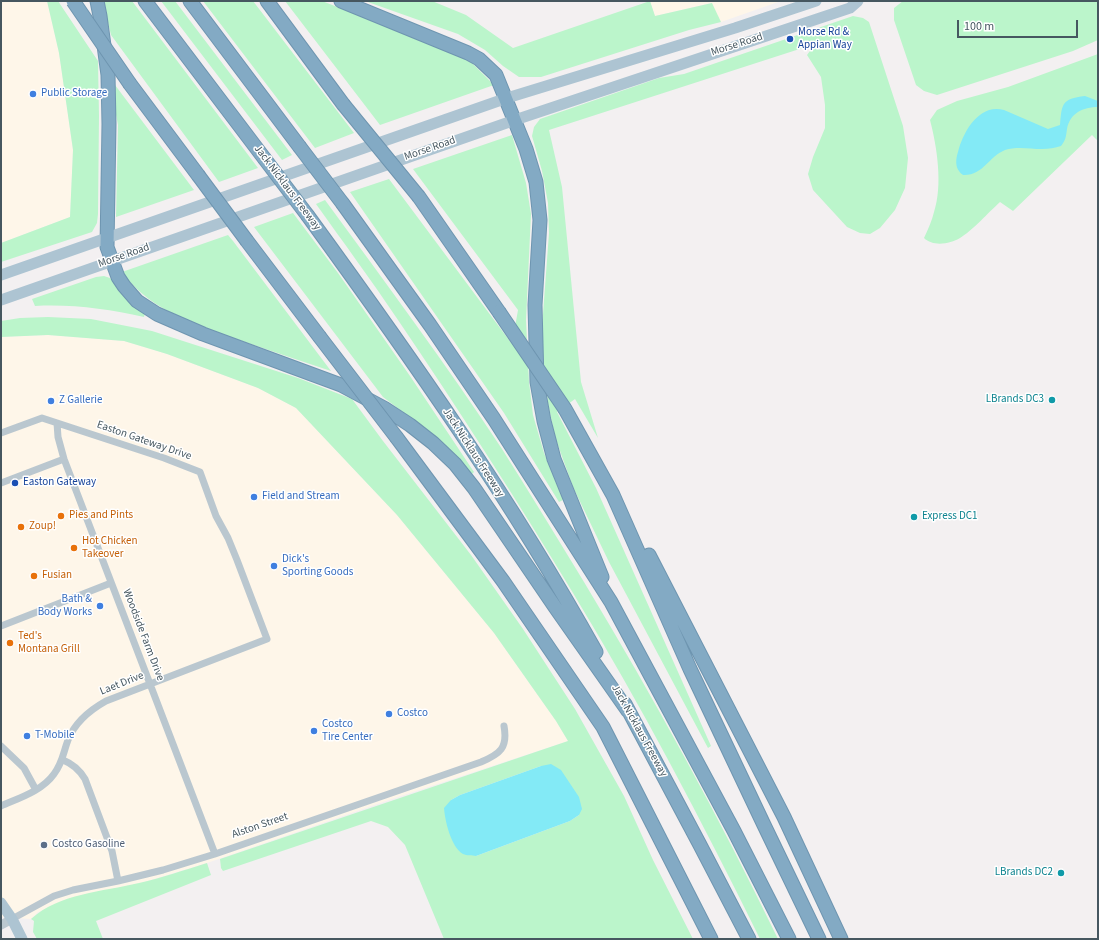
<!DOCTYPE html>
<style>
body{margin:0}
#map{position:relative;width:1099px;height:940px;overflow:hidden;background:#f3f0f1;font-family:"Source Sans 3",sans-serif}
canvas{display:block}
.frame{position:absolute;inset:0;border:2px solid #465760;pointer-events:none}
.scale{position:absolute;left:957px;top:20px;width:121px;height:18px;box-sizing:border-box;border:2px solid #465760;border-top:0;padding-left:5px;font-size:12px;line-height:14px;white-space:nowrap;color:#465760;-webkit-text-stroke:3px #fff;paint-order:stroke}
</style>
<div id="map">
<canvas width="1099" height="940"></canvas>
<div class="frame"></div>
<div class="scale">100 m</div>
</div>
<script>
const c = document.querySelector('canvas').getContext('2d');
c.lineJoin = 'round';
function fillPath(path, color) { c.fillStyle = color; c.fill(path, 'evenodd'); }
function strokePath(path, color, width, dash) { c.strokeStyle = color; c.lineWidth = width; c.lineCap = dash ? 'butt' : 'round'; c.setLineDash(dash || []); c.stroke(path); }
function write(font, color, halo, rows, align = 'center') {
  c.font = font + ' "Source Sans 3",sans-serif'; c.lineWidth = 3; c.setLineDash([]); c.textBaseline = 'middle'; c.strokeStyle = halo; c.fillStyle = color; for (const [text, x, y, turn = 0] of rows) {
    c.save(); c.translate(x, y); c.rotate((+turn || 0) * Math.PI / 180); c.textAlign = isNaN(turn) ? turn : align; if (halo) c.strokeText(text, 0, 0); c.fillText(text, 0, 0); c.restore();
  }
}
const commercial = new Path2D(`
 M 1,1 L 47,1 L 59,53 L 73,150 L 70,217 L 1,243 Z
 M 650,1 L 781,1 L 721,22 L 711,3 L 655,16 Z
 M 48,335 L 124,341 L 167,354 L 258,388 L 296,408 L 397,515 L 494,633 L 556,721 L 568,741 L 392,799 L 207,863 L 141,883 L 117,888 L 38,912 L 31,919 L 1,917 L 1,337 Z`);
const green = new Path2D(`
 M 47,1 L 58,1 L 98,61 L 99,116 L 98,214 L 97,223 L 92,232 L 1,262 L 1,243 L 70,217 L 73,150 L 59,53 Z
 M 103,1 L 132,1 L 258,168 L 219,182 L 111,35 Z
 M 161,1 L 175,1 L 292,155 L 282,160 Z
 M 203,1 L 253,1 L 354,133 L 315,148 Z
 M 285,1 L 322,1 L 455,53 L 473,64 L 494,85 L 380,125 Z
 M 365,1 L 432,1 L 466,15 L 513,48 L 650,1 L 655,16 L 712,3 L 721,22 L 689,30 L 541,77 L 519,77 L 503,66 L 485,50 L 458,34 Z
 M 903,1 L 1098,1 L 1098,40 L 1073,51 L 937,95 L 924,91 L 916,85 L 894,20 L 894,8 Z
 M 853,16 L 863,18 L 869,22 L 903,126 L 908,158 L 905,188 L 895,210 L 880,228 L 870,234 L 860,233 L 847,227 L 813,190 L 808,174 L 813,157 L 825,128 L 825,105 L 821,77 L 807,55 L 815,44 L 549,130 L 562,187 L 581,382 L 598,438 L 575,399 L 557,412 L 596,488 L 711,746 L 708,748 L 609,562 L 573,487 L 555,437 L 548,403 L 541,341 L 549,233 L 548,203 L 542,171 L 532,136 L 534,127 L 540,119 L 659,78 L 684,74 Z
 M 1098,54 L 1098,141 L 1092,135 L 1013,211 L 1000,202 C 989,212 972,231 960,238 C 950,244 933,247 924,238 C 928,229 932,221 934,212 C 943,185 937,147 930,120 L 937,110 L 957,101 L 1008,87 Z
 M 115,85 L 194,190 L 116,217 L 118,125 L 115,109 Z
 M 512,135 L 526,183 L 531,214 L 526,320 L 529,382 L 533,415 L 544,453 L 563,500 L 559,502 L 504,413 L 350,192 L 389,179 L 512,344 L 518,310 L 413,169 Z
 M 325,200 C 385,282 446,364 502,449 C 530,493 557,538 584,582 C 654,698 719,817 778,939 L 760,939 C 702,821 641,705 573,593 C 517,500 459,410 398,320 C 372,281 343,242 316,204 Z
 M 293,213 L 338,273 L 410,376 L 474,472 L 472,474 L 453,453 L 424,428 L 383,397 L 254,227 Z
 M 228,235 L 233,241 L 331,371 C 303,362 275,352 248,343 C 202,327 152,313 122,272 Z
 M 104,276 L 110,278 L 145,313 L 144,317 C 108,309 72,304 35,306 L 32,299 L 96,277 Z
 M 48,317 L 91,319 L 152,331 L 298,378 L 352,399 L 383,441 L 471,555 L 523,629 L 575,709 L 624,796 L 653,860 L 693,939 L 444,939 L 405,845 L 388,827 L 371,821 L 223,871 L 221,868 L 220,859 L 568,741 L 556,721 L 494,633 L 397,515 L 296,408 L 258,388 L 167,354 L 124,341 L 48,335 L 1,337 L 1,321 L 20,318 ZM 541,766 L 579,815 L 570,821 L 476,856 L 451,800 L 460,795 Z
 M 207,863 L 211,875 L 96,921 L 103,939 L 37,939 L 33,932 L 34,921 L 31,919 C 60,893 102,892 139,883 C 162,878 184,870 207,863 Z`);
const water = new Path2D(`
 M 1085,96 L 1098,101 L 1098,107 C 1083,107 1070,113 1067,129 C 1066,136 1066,140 1061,146 C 1055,148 1049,149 1042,149 C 1030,149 1017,146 1005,150 C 988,157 983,176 963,175 C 962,174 960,173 959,171 C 955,166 956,158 958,152 C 963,132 979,103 1004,110 L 1048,129 L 1060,125 C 1062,104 1061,99 1085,96 Z
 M 551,764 L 561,770 L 579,797 L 582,809 L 579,815 L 570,821 L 476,856 C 472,855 467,856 463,854 C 451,847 445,821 444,808 L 451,800 L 460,795 L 541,766 Z`);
const minor = new Path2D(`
 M 57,423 L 58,437 L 64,459 L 215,854
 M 1,433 L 42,418 L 164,458 L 200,472 L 216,516 L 228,538 L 237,560 L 267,639 L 106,701 C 90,710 75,722 68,740 C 63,753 63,762 54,774 C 42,791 19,798 1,806
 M 1,483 L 64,459
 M 1,626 L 111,583
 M 1,746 L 24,768 L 36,790
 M 63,760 C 73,764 79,769 85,779 L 112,851 L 118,881
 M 12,919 L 54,896 L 73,890 L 118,881 L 163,870 L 215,854 L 481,762 C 500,754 508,748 504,726`);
const tertiary = new Path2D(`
 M 1,925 L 12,919`);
const primary = new Path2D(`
 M 1,275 L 507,98 L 735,28 L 816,1
 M 1,300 L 515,120 L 850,8 L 858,1
 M 1,903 L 12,919 L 22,939`);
const motorway = new Path2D(`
 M 97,1 L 100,16 L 108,75 L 109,124 L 107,247 L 118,277 L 124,286 L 137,301 L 157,314 L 203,334 L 341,385 L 384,408 L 410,425 L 433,443 L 455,464 L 474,488 L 555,607 L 628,711
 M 145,1 L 264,158
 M 190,1 L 299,146
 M 267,1 L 343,104
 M 341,1 L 468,53 L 479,59 L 496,75 L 526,149 L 536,182 L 540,220 L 535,305 L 537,382 L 544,421 L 554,459 L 602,577
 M 130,84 L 198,175
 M 419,197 L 499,312
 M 343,204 L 430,325 L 494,419 L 611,602 L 734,831 L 789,939
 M 308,216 C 410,356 511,499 596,652
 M 247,241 L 319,336
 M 565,409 L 613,495 L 690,669 L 764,825 L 819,939
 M 397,438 L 503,581 L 603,727 L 711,939
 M 649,555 L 784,817 L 841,939
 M 625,704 L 700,845 L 749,939`);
const motorwayBridge = new Path2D(`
 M 73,1 L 130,84
 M 343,104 L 419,197
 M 299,146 L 343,204
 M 264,158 L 308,216
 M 198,175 L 247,241
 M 499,312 L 565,409
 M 319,336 L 397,438`);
const markers = [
 [790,39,4,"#1a4fb4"],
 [33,94,4,"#3f7fe0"],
 [1052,400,4,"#0f9aa8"],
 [51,401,4,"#3f7fe0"],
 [15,483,4,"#1a4fb4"],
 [254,497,4,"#3f7fe0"],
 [61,516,4,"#e8710a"],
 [914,517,4,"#0f9aa8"],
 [21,527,4,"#e8710a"],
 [74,548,4,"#e8710a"],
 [274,566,4,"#3f7fe0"],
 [34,576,4,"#e8710a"],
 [100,606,4,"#3f7fe0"],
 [10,643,4,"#e8710a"],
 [389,714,4,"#3f7fe0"],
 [314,731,4,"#3f7fe0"],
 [27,736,4,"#3f7fe0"],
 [44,845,4,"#5c6f8a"],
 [1061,873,4,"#0f9aa8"]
];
const transitNames = [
 ["Morse Rd &",798,33],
 ["Appian Way",798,46],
 ["Easton Gateway",23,483]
];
const streetNames = [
 ["Morse Road",737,45,-18],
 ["Morse Road",430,149,-19],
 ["Jack Nicklaus Freeway",287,188,53],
 ["Morse Road",124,256,-19],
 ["Easton Gateway Drive",144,441,19],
 ["Jack Nicklaus Freeway",473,453,57],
 ["Woodside Farm Drive",143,635,69],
 ["Laet Drive",122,684,-22],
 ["Jack Nicklaus Freeway",639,731,61],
 ["Alston Street",260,826,-19]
];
const shopNames = [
 ["Public Storage",41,94],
 ["Z Gallerie",59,401],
 ["Field and Stream",262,497],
 ["Dick's",282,560],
 ["Sporting Goods",282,573],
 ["Bath &",92,600,"right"],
 ["Body Works",92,613,"right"],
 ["Costco",397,714],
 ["Costco",322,725],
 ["Tire Center",322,738],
 ["T-Mobile",35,736]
];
const cultureNames = [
 ["LBrands DC3",1044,400],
 ["Express DC1",922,517,"left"],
 ["LBrands DC2",1053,873]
];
const foodNames = [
 ["Pies and Pints",69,516],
 ["Zoup!",29,527],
 ["Hot Chicken",82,542],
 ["Takeover",82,555],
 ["Fusian",42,576],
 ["Ted's",18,637],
 ["Montana Grill",18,650]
];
const serviceNames = [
 ["Costco Gasoline",52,845]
];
fillPath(commercial, '#fef6e9');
fillPath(green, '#bbf5cb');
fillPath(water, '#83eaf6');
strokePath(motorway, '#6e95b0', 15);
strokePath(minor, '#bac7cf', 7);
strokePath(tertiary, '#bac7cf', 9);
strokePath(primary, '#adc4d2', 11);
strokePath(motorway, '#83aac4', 13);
strokePath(motorwayBridge, '#6e95b0', 15, []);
strokePath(motorwayBridge, '#83aac4', 13);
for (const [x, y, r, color] of markers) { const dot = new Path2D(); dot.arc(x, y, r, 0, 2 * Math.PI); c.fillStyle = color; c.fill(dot); strokePath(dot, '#fff', 1.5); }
write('11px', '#164399', '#fff', transitNames, 'left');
write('11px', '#465760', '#fff', streetNames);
write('11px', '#366cbe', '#fff', shopNames, 'left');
write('11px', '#0d838f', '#fff', cultureNames, 'right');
write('11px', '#c56008', '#fff', foodNames, 'left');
write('11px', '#4e5e75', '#fff', serviceNames, 'left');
</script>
